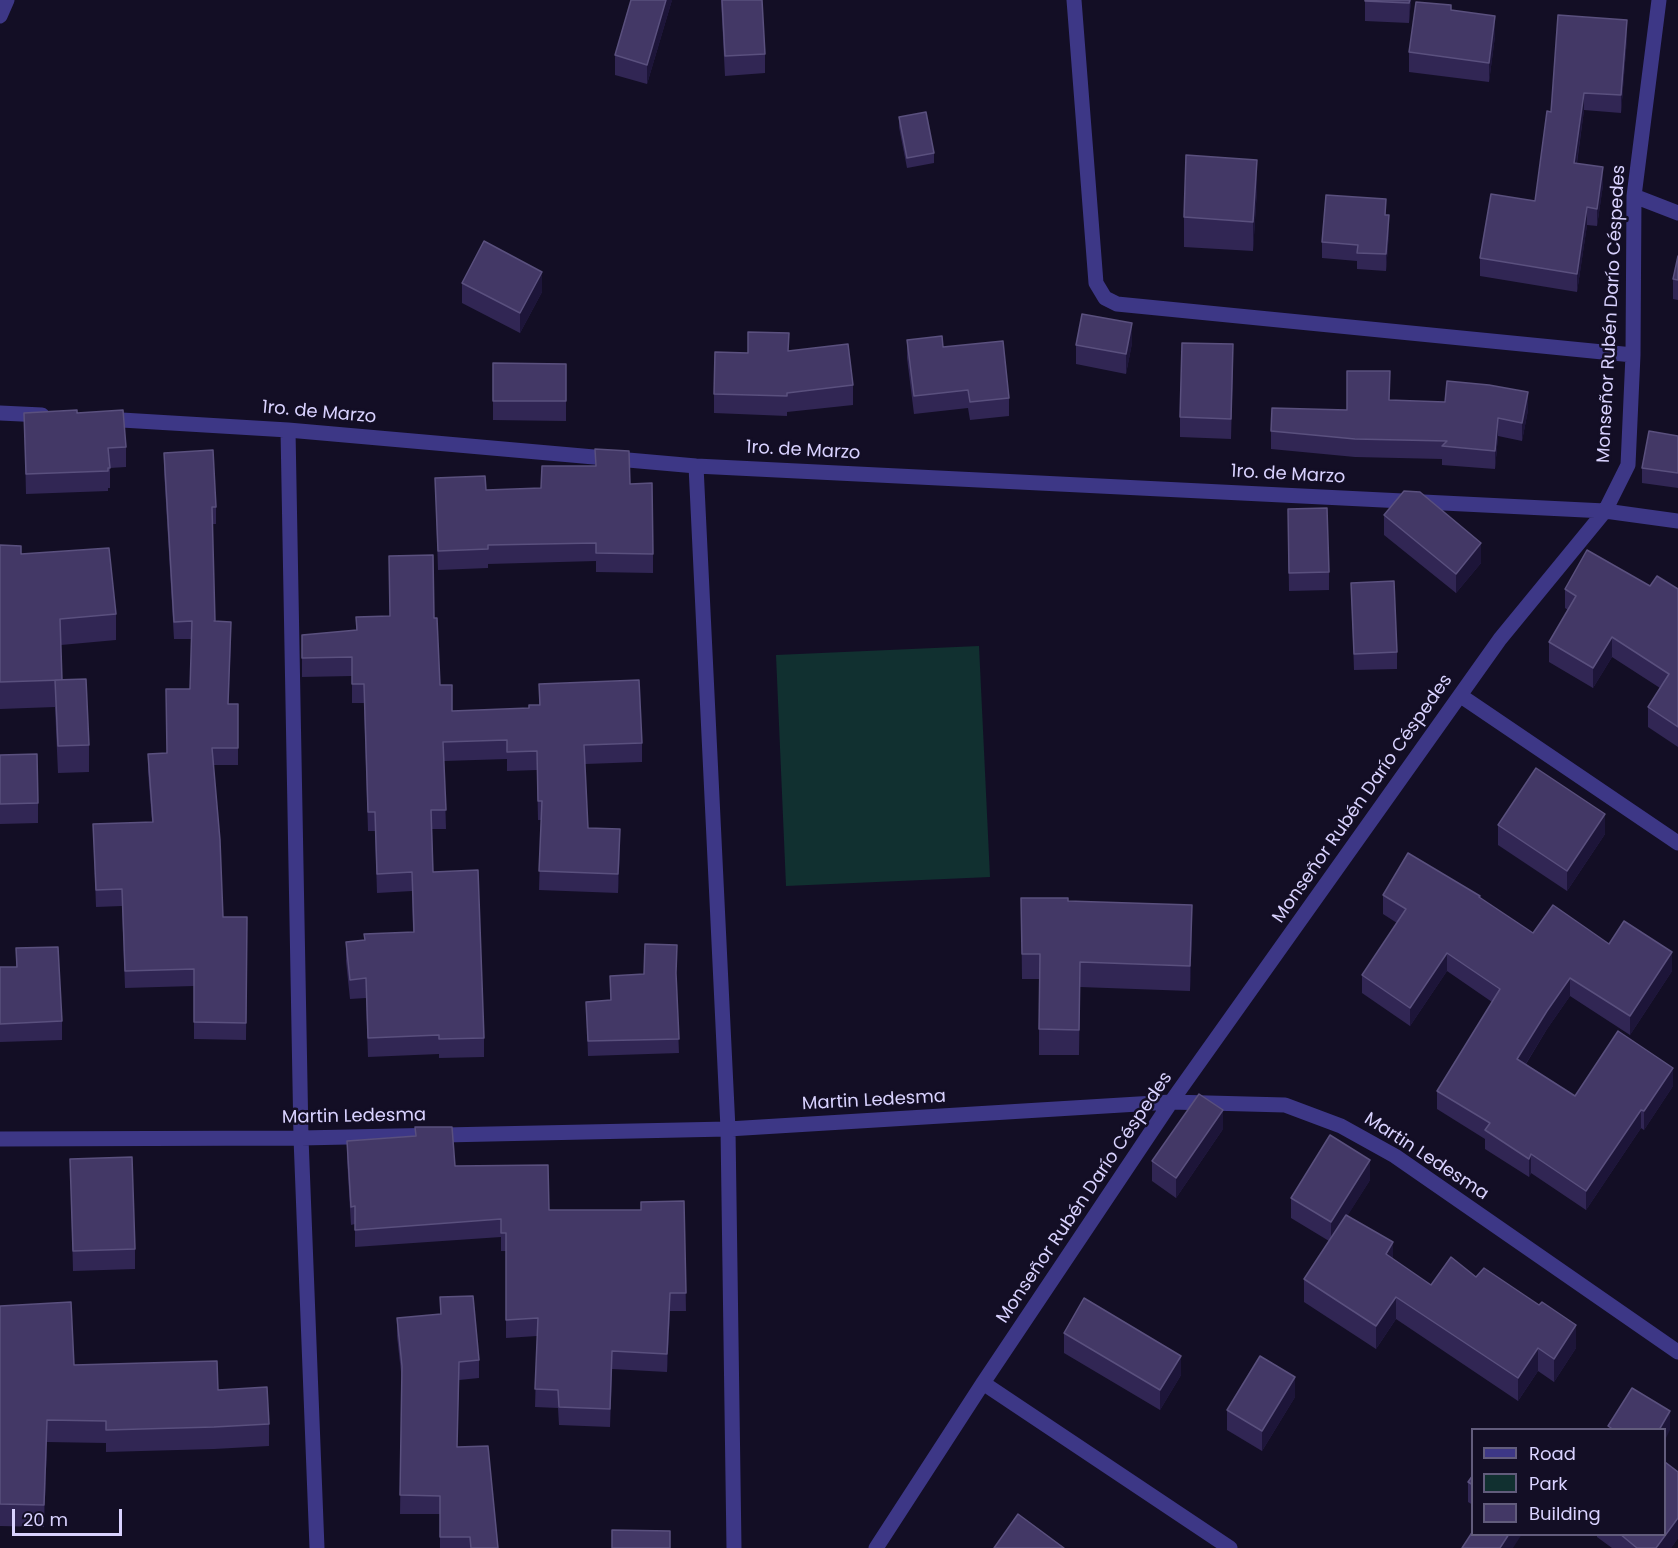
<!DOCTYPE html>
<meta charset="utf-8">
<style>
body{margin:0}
#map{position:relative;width:1678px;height:1548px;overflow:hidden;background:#130e25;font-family:Poppins,sans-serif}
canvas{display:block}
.legend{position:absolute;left:1471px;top:1428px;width:195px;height:108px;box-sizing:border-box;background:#130e25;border:2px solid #625c7c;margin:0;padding:8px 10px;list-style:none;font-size:18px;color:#d9d2ff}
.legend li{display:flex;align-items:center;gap:12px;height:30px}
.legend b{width:30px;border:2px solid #625c7c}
.scale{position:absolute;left:12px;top:1509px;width:110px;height:27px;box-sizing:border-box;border:3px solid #d9d2ff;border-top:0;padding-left:8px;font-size:18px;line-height:21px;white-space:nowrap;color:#d9d2ff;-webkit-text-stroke:4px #130e25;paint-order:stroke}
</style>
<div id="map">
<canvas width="1678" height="1548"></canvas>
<ul class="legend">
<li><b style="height:8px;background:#3d3786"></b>Road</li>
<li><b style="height:16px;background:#113030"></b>Park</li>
<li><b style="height:16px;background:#433866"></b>Building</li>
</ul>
<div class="scale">20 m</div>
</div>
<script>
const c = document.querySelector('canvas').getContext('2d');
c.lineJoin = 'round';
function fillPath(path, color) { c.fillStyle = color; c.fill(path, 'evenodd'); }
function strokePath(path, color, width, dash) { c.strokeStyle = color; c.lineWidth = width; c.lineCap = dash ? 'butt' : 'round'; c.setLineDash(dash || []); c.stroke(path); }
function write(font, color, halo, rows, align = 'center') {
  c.font = font + ' Poppins,sans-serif'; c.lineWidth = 5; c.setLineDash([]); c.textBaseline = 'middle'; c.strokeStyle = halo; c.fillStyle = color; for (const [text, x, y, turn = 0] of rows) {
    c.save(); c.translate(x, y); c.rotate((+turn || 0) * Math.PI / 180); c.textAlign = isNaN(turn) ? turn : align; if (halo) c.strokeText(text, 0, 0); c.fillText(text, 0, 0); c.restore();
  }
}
const green = new Path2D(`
 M 979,646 L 990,877 L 786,886 L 776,655 Z`);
const minor = new Path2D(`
 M 1074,0 L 1096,283 L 1105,298 L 1117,304 L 1633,355
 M 0,16 L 7,0
 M 1634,196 L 1678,213
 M 0,413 L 42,415
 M 105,419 L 288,430 L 696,466 L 1605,511 L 1678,521
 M 288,430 L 301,1138 L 317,1548
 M 696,466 L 728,1129 L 734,1548
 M 1461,696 L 1678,843
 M 0,1139 L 301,1138 L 728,1129 L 1171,1102 L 1285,1105 L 1341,1126 L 1395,1156 L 1678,1352
 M 983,1383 L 1230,1548
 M 876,1548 L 983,1383 L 1171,1102 L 1500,639 L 1605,511 L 1628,465 L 1633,355 L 1634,196 L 1659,0`);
const wall = new Path2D(`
 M 672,0 L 647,84 L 615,75 L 615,55 Z
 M 721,0 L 762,0 L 765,54 L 765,73 L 725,76 Z
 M 1365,0 L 1411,0 L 1409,23 L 1365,21 Z
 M 1451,10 L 1495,36 L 1489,82 L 1409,72 L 1409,52 Z
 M 1627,38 L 1621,113 L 1584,110 L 1577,163 L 1603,185 L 1597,226 L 1587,225 L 1577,292 L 1480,276 L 1480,258 L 1535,201 L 1551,112 Z
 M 899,117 L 934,153 L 934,163 L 907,168 L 899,127 Z
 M 1257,189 L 1253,251 L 1184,247 L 1184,217 Z
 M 1386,215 L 1389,232 L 1386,271 L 1357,269 L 1357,261 L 1322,258 L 1322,242 Z
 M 1678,256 L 1678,300 L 1673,299 L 1673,279 Z
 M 462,283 L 542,292 L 520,333 L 462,303 Z
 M 907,340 L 943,347 L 1009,398 L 1009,416 L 970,420 L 968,408 L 914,414 L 907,358 Z
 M 1132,343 L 1126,374 L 1076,364 L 1076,345 Z
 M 789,351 L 853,385 L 853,405 L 787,412 L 787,416 L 714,413 L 714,394 L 748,353 Z
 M 493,363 L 566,364 L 566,421 L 493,420 Z
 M 1233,364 L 1231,439 L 1180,437 L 1180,417 Z
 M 1389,400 L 1528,410 L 1522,441 L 1498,436 L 1495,469 L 1442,465 L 1442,459 L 1355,457 L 1271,449 L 1271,431 L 1347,410 Z
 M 24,413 L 77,413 L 126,447 L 126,467 L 110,468 L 110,488 L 108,488 L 108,491 L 26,494 Z
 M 1678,436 L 1678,488 L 1642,483 L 1642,468 Z
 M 595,449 L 630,484 L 653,554 L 653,573 L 596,572 L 596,561 L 488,564 L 488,568 L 438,570 L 435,478 L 486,490 L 541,488 L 595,466 Z
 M 164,453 L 216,507 L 216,524 L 212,524 L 215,621 L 231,639 L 228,704 L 238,704 L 238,765 L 213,765 L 223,917 L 247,917 L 246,1040 L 194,1039 L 194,986 L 125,988 L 122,906 L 96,907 L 93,824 L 152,822 L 148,771 L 148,754 L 166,753 L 190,689 L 192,639 L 174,639 L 164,470 Z
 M 1384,515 L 1481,563 L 1456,593 L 1384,535 Z
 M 1288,527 L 1329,572 L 1329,590 L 1289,591 Z
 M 0,545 L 21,554 L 116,614 L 116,640 L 61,645 L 62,680 L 89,745 L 89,772 L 58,773 L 55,707 L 0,709 Z
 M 1351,583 L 1397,652 L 1397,669 L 1354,670 Z
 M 1650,586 L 1678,589 L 1678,747 L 1648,727 L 1648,707 L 1660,688 L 1612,657 L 1593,688 L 1549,662 L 1549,642 L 1568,610 L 1565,608 L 1565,589 Z
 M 356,617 L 434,618 L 440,685 L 452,711 L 529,708 L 539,705 L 539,684 L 642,743 L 642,762 L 585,764 L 588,828 L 620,848 L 618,893 L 539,890 L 541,820 L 538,820 L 537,770 L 507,771 L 507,759 L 444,761 L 446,829 L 432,829 L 433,872 L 484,1038 L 484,1057 L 439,1058 L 439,1054 L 368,1057 L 366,998 L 350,999 L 346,961 L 346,942 L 364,941 L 413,932 L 412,891 L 377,893 L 375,831 L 368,831 L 364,703 L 352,703 L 352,676 L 302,677 L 302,635 L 356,630 Z
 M 0,755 L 38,803 L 38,823 L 0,824 Z
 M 1498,825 L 1605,834 L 1567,891 L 1498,845 Z
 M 1383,895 L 1480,898 L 1533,933 L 1609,944 L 1672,971 L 1630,1035 L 1570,996 L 1547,1029 L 1526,1064 L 1575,1096 L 1673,1086 L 1644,1130 L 1641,1128 L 1586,1210 L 1531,1173 L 1529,1177 L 1485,1149 L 1485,1139 L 1437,1109 L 1437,1091 L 1492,1002 L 1447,971 L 1410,1026 L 1362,993 L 1362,975 L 1397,923 L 1383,914 Z
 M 1021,898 L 1192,931 L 1190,991 L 1080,987 L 1079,1055 L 1039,1055 L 1039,979 L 1022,979 Z
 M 16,948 L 62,1021 L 62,1040 L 0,1042 L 0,967 L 16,967 Z
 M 610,976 L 676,978 L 679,1053 L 588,1056 L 586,1002 L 610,1000 Z
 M 415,1127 L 455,1166 L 549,1210 L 641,1210 L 684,1201 L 686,1311 L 670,1311 L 667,1372 L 612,1369 L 610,1427 L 559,1425 L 558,1408 L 535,1407 L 537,1336 L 506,1338 L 506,1251 L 501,1251 L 501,1237 L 355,1247 L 355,1224 L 351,1225 L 347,1159 L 347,1141 L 415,1136 Z
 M 1223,1129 L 1176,1198 L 1152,1181 L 1152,1161 Z
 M 70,1159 L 135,1249 L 135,1269 L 73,1271 Z
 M 1370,1180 L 1347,1216 L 1393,1259 L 1431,1285 L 1476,1277 L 1576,1348 L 1554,1382 L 1538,1371 L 1518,1401 L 1396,1319 L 1376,1349 L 1304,1302 L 1304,1279 L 1329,1241 L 1291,1218 L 1291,1198 Z
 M 440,1297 L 479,1360 L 479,1378 L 459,1380 L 457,1447 L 498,1548 L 440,1548 L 440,1514 L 400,1514 L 402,1381 L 397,1336 L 397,1318 L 440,1314 Z
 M 0,1306 L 74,1365 L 218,1390 L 269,1424 L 269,1446 L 214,1449 L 106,1452 L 106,1443 L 47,1442 L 44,1527 L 0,1526 Z
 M 1064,1333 L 1181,1375 L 1160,1410 L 1064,1353 Z
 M 1295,1397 L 1262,1451 L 1227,1430 L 1227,1410 Z
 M 1678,1472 L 1678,1538 L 1671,1548 L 1612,1548 L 1597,1537 L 1597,1534 L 1665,1534 Z
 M 1473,1475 L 1473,1505 L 1468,1502 L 1468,1482 Z`);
const shadedWall = new Path2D(`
 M 666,0 L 672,0 L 647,84 L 647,65 Z
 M 1410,0 L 1411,0 L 1409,23 Z
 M 1495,16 L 1495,36 L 1489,82 L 1489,63 Z
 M 1627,20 L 1627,38 L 1621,113 L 1621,95 Z
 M 1584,93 L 1584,110 L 1574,181 L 1574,163 Z
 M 1257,160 L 1257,189 L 1253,251 L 1253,222 Z
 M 1603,167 L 1603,185 L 1597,226 L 1597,209 Z
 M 1587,207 L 1587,225 L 1577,292 L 1577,274 Z
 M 1389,215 L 1389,232 L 1386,271 L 1386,254 Z
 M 542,272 L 542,292 L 520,333 L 520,313 Z
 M 1132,323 L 1132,343 L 1126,374 L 1126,354 Z
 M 1528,392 L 1528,410 L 1522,441 L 1522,423 Z
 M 1498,418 L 1498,436 L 1495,469 L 1495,451 Z
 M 1481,543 L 1481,563 L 1456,593 L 1456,574 Z
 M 231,622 L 231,639 L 228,721 L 228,704 Z
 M 1612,637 L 1612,657 L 1593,688 L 1593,668 Z
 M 1605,814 L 1605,834 L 1567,891 L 1567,871 Z
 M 620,829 L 620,848 L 618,893 L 618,874 Z
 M 1192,905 L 1192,931 L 1190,991 L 1190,966 Z
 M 1672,952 L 1672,971 L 1630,1035 L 1630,1016 Z
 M 1447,953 L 1447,971 L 1410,1026 L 1410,1008 Z
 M 1570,978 L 1570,996 L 1547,1029 L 1517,1078 L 1517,1059 L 1547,1011 Z
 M 1673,1068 L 1673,1086 L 1644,1130 L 1644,1111 Z
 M 1223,1110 L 1223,1129 L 1176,1198 L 1176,1178 Z
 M 1641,1110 L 1641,1128 L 1586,1210 L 1586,1191 Z
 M 1531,1154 L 1531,1173 L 1529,1177 L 1529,1159 Z
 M 1370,1160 L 1370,1180 L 1331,1242 L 1331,1222 Z
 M 1393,1242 L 1393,1265 L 1386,1254 Z
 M 670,1293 L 670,1311 L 667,1372 L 667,1354 Z
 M 1396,1297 L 1396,1319 L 1376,1349 L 1376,1326 Z
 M 1576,1325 L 1576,1348 L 1554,1382 L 1554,1359 Z
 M 1538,1348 L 1538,1371 L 1518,1401 L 1518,1378 Z
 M 1181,1356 L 1181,1375 L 1160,1410 L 1160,1390 Z
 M 1295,1377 L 1295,1397 L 1262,1451 L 1262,1431 Z
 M 1670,1411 L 1670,1430 L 1665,1440 L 1665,1430 L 1659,1430 Z
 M 47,1420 L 47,1442 L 44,1527 L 44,1505 Z
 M 1678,1518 L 1678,1538 L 1671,1548 L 1656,1548 Z
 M 1509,1534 L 1522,1534 L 1513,1548 L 1500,1548 Z`);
const building = new Path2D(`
 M 631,0 L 666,0 L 647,65 L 615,55 Z
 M 722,0 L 762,0 L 765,54 L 725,56 Z
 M 1365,0 L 1410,0 L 1409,3 L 1365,1 Z
 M 1416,2 L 1451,5 L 1451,10 L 1495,16 L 1489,63 L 1409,52 Z
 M 1558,15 L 1627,20 L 1621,95 L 1584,93 L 1574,163 L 1603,167 L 1597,209 L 1587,207 L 1577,274 L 1480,258 L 1491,194 L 1535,201 L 1547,111 L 1551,112 Z
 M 926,112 L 934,153 L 907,158 L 899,117 Z
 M 1186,155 L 1257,160 L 1253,222 L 1184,217 Z
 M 1326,195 L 1386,199 L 1385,215 L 1389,215 L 1386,254 L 1357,253 L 1358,245 L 1322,242 Z
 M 484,241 L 542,272 L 520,313 L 462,283 Z
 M 1678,256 L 1678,280 L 1673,279 Z
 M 1082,314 L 1132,323 L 1126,354 L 1076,345 Z
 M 748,332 L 789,333 L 788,351 L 848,344 L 853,385 L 787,393 L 787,396 L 714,394 L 715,352 L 748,353 Z
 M 942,336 L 943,347 L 1003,341 L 1009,398 L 970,402 L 968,390 L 914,396 L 907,340 Z
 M 1182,343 L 1233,344 L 1231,419 L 1180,417 Z
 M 493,363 L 566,364 L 566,401 L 493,401 Z
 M 1347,371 L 1390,371 L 1389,400 L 1445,402 L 1447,381 L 1489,385 L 1528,392 L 1522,423 L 1498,418 L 1495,451 L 1442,446 L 1447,441 L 1355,439 L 1271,431 L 1272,408 L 1347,410 Z
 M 77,410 L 77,413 L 123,410 L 126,447 L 108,448 L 110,468 L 108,468 L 108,471 L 26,474 L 24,413 Z
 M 1649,431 L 1678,436 L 1678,473 L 1642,468 Z
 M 595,449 L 629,451 L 630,484 L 652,483 L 653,554 L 596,553 L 596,543 L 488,545 L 488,549 L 438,551 L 435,478 L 485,476 L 486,490 L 541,488 L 542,466 L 596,466 Z
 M 213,450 L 216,507 L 212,507 L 215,621 L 214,621 L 231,622 L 228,704 L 238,704 L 238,748 L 212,748 L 220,840 L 223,917 L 247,917 L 246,1023 L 194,1022 L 194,969 L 125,971 L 122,889 L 96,890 L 93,824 L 153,822 L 148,754 L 167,753 L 166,689 L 190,689 L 192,621 L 174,622 L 164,453 Z
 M 1404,491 L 1420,492 L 1481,543 L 1456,574 L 1384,515 Z
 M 1327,508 L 1329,572 L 1289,573 L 1288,509 Z
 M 0,545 L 21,546 L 21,554 L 109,548 L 116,614 L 60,619 L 62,680 L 0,682 Z
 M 1587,550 L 1650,586 L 1657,576 L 1678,589 L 1678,727 L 1648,707 L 1669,674 L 1612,637 L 1593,668 L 1549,642 L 1576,596 L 1565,589 Z
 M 433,555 L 434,618 L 437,618 L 440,685 L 452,685 L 452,711 L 529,708 L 529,705 L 540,705 L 539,684 L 639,680 L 642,743 L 584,745 L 588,828 L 620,829 L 618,874 L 539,871 L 542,801 L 538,801 L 537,751 L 507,752 L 507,740 L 443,742 L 446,810 L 431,810 L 433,872 L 478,870 L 484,1038 L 439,1039 L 439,1035 L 368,1038 L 366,978 L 350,980 L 346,942 L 365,940 L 364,934 L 414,932 L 412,872 L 377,874 L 375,812 L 368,812 L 364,684 L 352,684 L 352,657 L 302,658 L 302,635 L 357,630 L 356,617 L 390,616 L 389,556 Z
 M 1394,581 L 1397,652 L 1354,654 L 1351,583 Z
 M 86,679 L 89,745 L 58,746 L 55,680 Z
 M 37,754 L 38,803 L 0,804 L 0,755 Z
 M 1536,768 L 1605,814 L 1567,871 L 1498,825 Z
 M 1408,853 L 1480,896 L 1479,897 L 1533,933 L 1553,905 L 1609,944 L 1624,921 L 1672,952 L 1630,1016 L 1570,978 L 1547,1011 L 1517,1059 L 1575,1096 L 1618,1031 L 1673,1068 L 1644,1111 L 1641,1110 L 1586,1191 L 1531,1154 L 1529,1159 L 1485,1130 L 1490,1123 L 1437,1091 L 1500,989 L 1447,953 L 1410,1008 L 1362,975 L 1406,909 L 1383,895 Z
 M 1021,898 L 1068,898 L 1068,901 L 1192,905 L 1190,966 L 1080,962 L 1079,1030 L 1039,1029 L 1040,954 L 1022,954 Z
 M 645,944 L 677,945 L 676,973 L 679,1039 L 588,1041 L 586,1002 L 611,1000 L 610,976 L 644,974 Z
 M 58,947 L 62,1021 L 0,1024 L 0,967 L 17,967 L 16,948 Z
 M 1199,1094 L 1223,1110 L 1176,1178 L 1152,1161 Z
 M 415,1127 L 452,1127 L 455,1166 L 548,1165 L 549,1210 L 641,1210 L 641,1202 L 684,1201 L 686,1293 L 670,1293 L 667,1354 L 612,1351 L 610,1409 L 559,1407 L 558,1390 L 535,1389 L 538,1318 L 506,1320 L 506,1233 L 501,1233 L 501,1219 L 355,1230 L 355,1206 L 351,1207 L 347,1141 L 416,1136 Z
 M 1330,1135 L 1370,1160 L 1331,1222 L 1291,1198 Z
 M 132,1157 L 135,1249 L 73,1251 L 70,1159 Z
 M 1346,1215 L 1393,1242 L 1386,1254 L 1431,1285 L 1451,1257 L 1476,1277 L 1484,1268 L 1539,1305 L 1542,1302 L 1576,1325 L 1554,1359 L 1538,1348 L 1518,1378 L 1396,1297 L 1376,1326 L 1304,1279 Z
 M 473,1296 L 479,1360 L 459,1362 L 457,1447 L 488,1446 L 498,1548 L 471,1548 L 470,1537 L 440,1537 L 440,1496 L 400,1495 L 402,1366 L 397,1318 L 441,1314 L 440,1297 Z
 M 1084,1298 L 1181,1356 L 1160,1390 L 1064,1333 Z
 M 71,1302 L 74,1365 L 217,1361 L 218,1390 L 267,1387 L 269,1424 L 214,1427 L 106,1430 L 106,1421 L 47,1420 L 44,1505 L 0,1504 L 0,1306 Z
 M 1260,1356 L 1295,1377 L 1262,1431 L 1227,1410 Z
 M 1632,1388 L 1670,1411 L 1659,1430 L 1614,1430 L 1608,1426 Z
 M 1665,1462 L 1678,1472 L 1678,1518 L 1656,1548 L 1637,1548 L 1620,1534 L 1665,1534 Z
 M 1473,1475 L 1473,1485 L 1468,1482 Z
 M 1018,1514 L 1064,1548 L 994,1548 Z
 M 612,1530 L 670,1531 L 670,1548 L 612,1548 Z
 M 1473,1531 L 1473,1534 L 1509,1534 L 1500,1548 L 1462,1548 Z`);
const streetNames = [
 ["Monseñor Rubén Darío Céspedes",1612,314,-87],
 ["1ro. de Marzo",319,413,5],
 ["1ro. de Marzo",803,451,3],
 ["1ro. de Marzo",1288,475,3],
 ["Monseñor Rubén Darío Céspedes",1363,799,-55],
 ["Martin Ledesma",874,1101,-3],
 ["Martin Ledesma",354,1117,-1],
 ["Martin Ledesma",1426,1157,33],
 ["Monseñor Rubén Darío Céspedes",1085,1198,-56]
];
fillPath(green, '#113030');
strokePath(minor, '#3d3786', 15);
fillPath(wall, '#312654');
fillPath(shadedWall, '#1d1539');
fillPath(building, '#433866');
strokePath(building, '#5a507e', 1.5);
write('18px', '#d9d2ff', '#130e25', streetNames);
</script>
